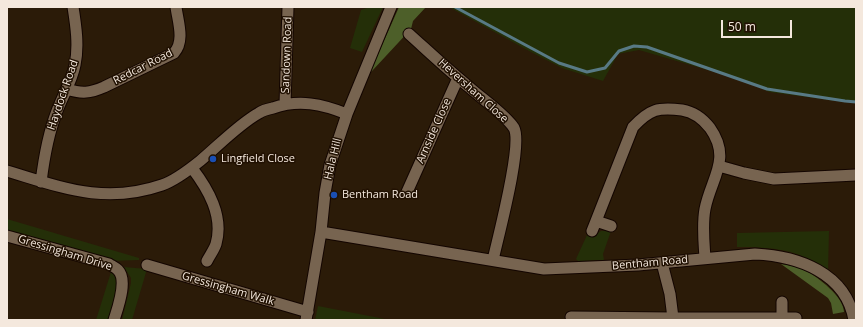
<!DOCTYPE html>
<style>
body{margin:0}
#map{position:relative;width:863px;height:327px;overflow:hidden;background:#2b1b08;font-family:"Open Sans",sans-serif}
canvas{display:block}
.frame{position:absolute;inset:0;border:8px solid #f4e8dd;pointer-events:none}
.scale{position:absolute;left:721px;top:20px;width:71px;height:18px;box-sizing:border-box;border:2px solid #f4e8dd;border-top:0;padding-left:5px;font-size:12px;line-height:14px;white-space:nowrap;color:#f4e8dd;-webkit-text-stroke:3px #211102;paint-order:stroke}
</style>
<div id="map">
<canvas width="863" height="327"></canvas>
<div class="frame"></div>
<div class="scale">50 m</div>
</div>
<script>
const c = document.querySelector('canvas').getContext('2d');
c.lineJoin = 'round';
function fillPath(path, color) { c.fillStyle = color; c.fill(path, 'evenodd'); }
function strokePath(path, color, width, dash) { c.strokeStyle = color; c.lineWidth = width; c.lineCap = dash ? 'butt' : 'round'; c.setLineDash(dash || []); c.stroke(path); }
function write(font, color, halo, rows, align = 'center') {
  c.font = font + ' "Open Sans",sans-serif'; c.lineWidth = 3; c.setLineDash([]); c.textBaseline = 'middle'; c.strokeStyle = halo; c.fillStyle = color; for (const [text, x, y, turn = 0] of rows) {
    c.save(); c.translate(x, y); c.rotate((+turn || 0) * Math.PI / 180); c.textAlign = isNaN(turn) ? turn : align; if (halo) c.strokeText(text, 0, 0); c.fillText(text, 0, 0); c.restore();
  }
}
const green = new Path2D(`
 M 370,7 L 383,7 L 362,52 L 350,48 L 361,10 Z
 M 449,7 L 856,7 L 856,102 L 844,102 L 769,92 L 749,82 L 639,50 L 618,54 L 603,81 L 562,68 L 531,52 Z
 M 7,219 L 139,258 L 139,260 L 109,261 L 7,231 Z
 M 601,231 L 611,231 L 603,254 L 604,260 L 578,261 L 576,259 L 587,235 L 592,237 Z
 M 829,231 L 828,271 C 800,249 771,247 737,247 L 737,233 Z
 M 124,267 L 147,269 L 132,320 L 122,320 L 131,283 L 131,278 Z
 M 111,272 C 123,282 112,307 108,320 L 96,320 Z
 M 318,306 L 390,320 L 315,320 Z`);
const forest = new Path2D(`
 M 399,7 L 426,7 L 413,21 L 411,29 L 372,71 L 370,72 Z
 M 781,264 C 790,265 798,267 806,271 C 818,277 844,297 844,312 L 833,314 L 831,303 L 828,298 Z`);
const stream = new Path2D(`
 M 455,7 L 559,63 L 587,72 L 605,68 L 619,51 L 634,46 L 647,47 L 767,89 L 845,101 L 856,102`);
const minor = new Path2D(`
 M 409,34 C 429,52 448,70 469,87 C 481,98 506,115 514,128 C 523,145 498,237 493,260
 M 67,89 C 82,94 90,93 104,87 L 174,53 C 185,41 178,22 176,7
 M 285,104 L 288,7
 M 719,166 L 744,173 L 774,179 L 856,175
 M 192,168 C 208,189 224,216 216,244 C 214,250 210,255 207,261
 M 7,171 C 61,187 104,205 162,185 C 174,181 190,169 200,161 C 218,146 239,124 259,113 C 263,110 268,109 273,108 C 299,99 322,104 347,114
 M 41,182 C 44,158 48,134 57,111 C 63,95 72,81 75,65 C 79,46 76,26 73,7
 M 407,192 L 458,78
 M 596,221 L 633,127 C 650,109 658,107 682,110 C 694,112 703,119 710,128 C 732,159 711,178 705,209 C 702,225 704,242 705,258
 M 592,231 L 596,221 L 611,226
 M 321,232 L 544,269 L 638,265 L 755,254 C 798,256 846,273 854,320
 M 7,236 L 109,264 C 112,266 115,267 118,270 C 128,280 118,307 114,320
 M 147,265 L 308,312
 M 571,317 L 673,318 L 670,294 L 662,263
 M 673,318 L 796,318
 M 782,318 L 782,302
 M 306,320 L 321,232 L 325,193 L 330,165 L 347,114 L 391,7`);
const markers = [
 [213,159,4,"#1a4fb4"],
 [334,195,4,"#1a4fb4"]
];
const streetNames = [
 ["Sandown Road",287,55,-88],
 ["Redcar Road",143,67,-27],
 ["Heversham Close",473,91,42],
 ["Haydock Road",63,95,-71],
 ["Arnside Close",434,131,-66],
 ["Hala Hill",333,159,-76],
 ["Gressingham Drive",65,253,17],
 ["Bentham Road",650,263,-5],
 ["Gressingham Walk",228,289,16]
];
const poiNames = [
 ["Lingfield Close",221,159],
 ["Bentham Road",342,195]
];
fillPath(green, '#242f08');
fillPath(forest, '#4d5f29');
strokePath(stream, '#587a85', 3);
strokePath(minor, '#130500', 13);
strokePath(minor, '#776450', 11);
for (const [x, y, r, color] of markers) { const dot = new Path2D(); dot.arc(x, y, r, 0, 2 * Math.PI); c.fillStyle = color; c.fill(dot); strokePath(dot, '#211102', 1.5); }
write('11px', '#f4e8dd', '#211102', streetNames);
write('11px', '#f4e8dd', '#211102', poiNames, 'left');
</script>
